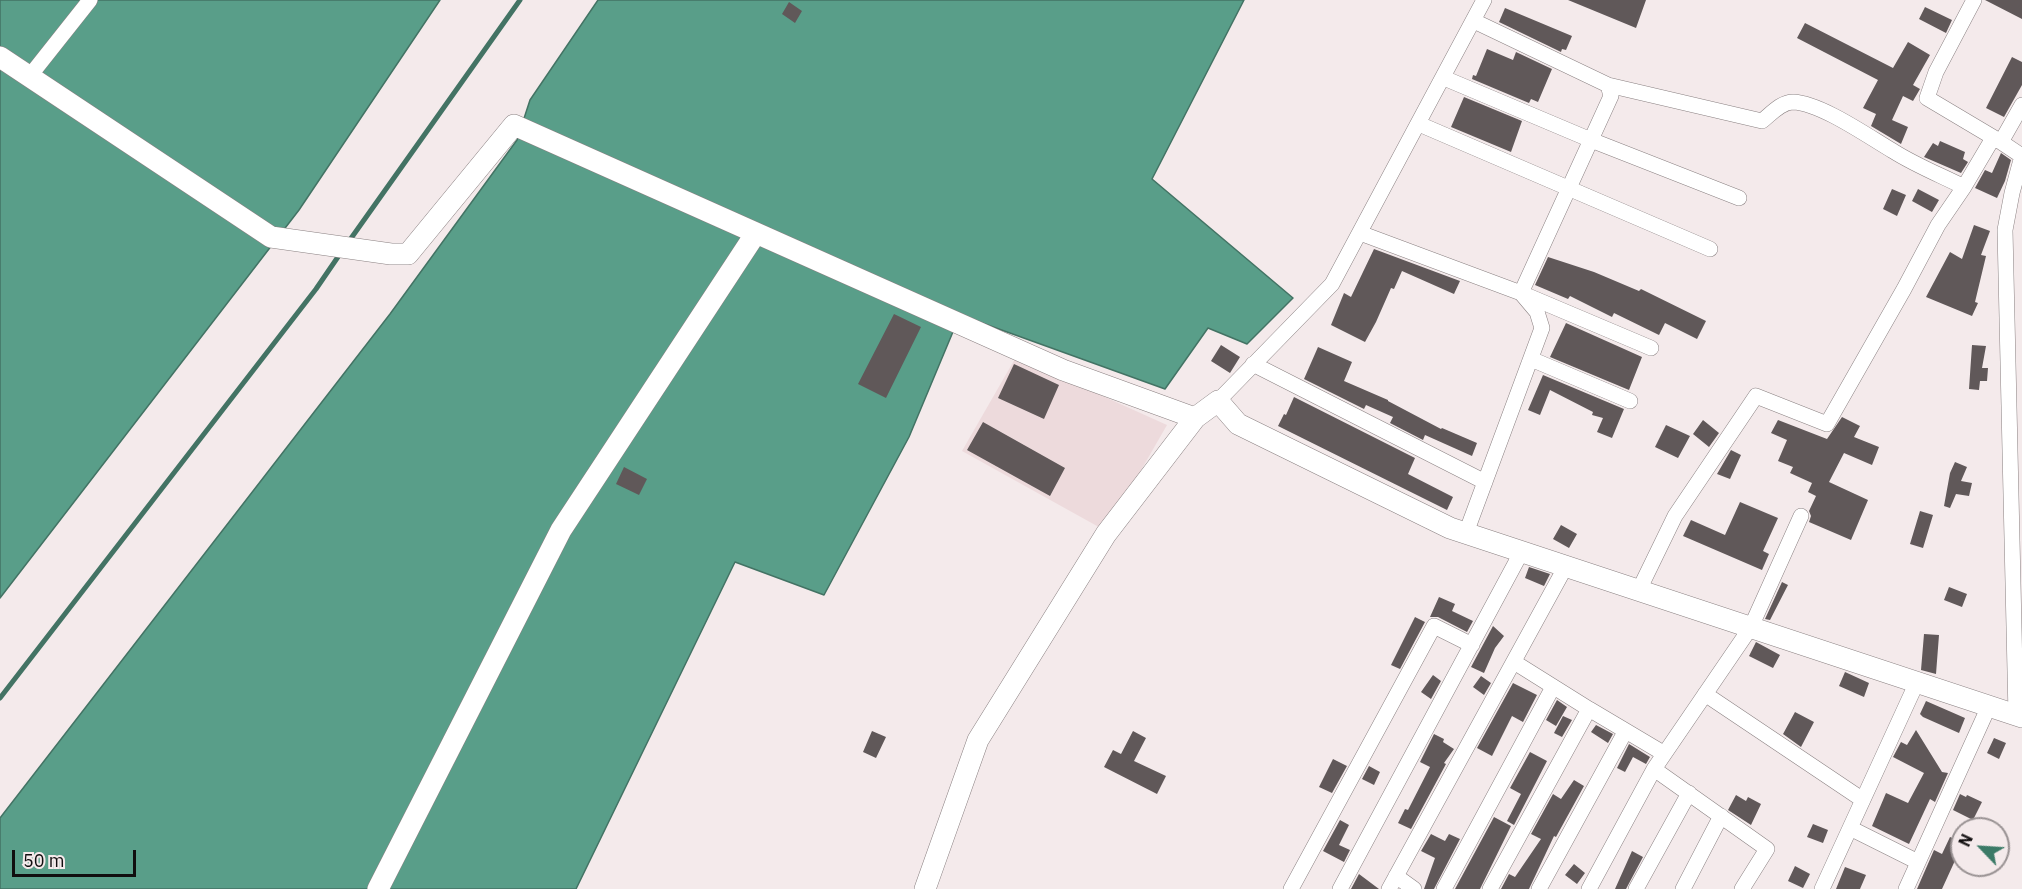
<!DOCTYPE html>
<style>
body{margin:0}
#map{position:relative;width:2022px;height:889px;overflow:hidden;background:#f4eaeb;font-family:"IBM Plex Sans",sans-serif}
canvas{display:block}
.north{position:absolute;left:1950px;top:817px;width:60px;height:60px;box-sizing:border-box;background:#f4eaeb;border:2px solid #999293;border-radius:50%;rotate:295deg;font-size:16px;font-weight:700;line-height:24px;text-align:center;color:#110e0f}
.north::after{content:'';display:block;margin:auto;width:21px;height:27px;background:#3b7a67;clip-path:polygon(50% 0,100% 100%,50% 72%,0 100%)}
.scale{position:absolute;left:12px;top:850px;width:124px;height:27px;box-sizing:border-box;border:3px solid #110e0f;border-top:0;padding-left:8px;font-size:18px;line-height:21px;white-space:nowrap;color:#110e0f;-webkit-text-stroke:4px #f4eaeb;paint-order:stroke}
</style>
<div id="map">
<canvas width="2022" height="889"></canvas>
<div class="north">N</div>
<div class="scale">50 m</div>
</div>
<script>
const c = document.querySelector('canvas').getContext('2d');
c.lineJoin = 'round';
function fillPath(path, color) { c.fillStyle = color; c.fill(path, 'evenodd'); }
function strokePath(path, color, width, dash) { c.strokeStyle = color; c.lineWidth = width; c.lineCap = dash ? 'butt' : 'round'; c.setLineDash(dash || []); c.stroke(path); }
const built = new Path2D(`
 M 1016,357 L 1167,425 L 1106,531 L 962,451 Z`);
const water = new Path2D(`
 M 0,0 L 440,0 L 299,210 L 0,598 Z
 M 598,0 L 1244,0 L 1152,179 L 1293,298 L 1247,344 L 1208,328 L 1165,389 L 960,315 L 909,437 L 824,595 L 735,562 L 576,889 L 0,889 L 0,818 L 390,314 L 517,140 L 530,100 Z`);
const stream = new Path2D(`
 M 347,244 L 520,0
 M 0,698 L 316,289 L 342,251`);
const building = new Path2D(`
 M 1568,0 L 1646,0 L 1636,28 Z
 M 1985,0 L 2022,0 L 2022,19 Z
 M 789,2 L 802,11 L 795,23 L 782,14 Z
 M 1925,7 L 1952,20 L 1946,33 L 1919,19 Z
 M 1505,8 L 1572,36 L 1566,50 L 1562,49 L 1561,52 L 1499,22 Z
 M 1805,23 L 1893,68 L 1908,42 L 1930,55 L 1913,85 L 1920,89 L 1913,101 L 1903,96 L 1892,120 L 1908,127 L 1901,144 L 1871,126 L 1876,114 L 1863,108 L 1878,80 L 1797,38 Z
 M 1487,49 L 1513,60 L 1516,52 L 1552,69 L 1538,102 L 1531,99 L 1529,103 L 1472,79 L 1473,75 L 1476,76 Z
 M 2012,57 L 2022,62 L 2022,85 L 2004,117 L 1986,108 Z
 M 1464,97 L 1522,121 L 1511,152 L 1451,127 Z
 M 1940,141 L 1965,152 L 1963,159 L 1968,162 L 1961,173 L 1924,157 L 1933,143 L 1938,146 Z
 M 2001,153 L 2011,160 L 2005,181 L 1997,198 L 1975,188 L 1985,170 L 1992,173 Z
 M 1892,189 L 1906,195 L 1897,216 L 1883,209 Z
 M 1918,189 L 1939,200 L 1932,212 L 1912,201 Z
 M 1974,225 L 1990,231 L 1981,255 L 1986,256 L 1975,302 L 1978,303 L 1972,316 L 1926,297 L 1950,252 L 1962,259 Z
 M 1374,249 L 1460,281 L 1454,294 L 1402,271 L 1394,289 L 1391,288 L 1376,322 L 1365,342 L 1331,325 L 1344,293 L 1351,297 Z
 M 1548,257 L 1594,272 L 1639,291 L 1641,289 L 1706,321 L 1697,339 L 1665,323 L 1659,335 L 1614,313 L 1612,317 L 1570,296 L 1568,299 L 1535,285 Z
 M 894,314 L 921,327 L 886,398 L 858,384 Z
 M 1566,323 L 1642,357 L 1629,390 L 1550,357 Z
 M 1221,345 L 1240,357 L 1230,373 L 1211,361 Z
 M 1972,345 L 1986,346 L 1982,368 L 1988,368 L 1987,381 L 1980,381 L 1979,390 L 1969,389 Z
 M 1318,347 L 1352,362 L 1344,381 L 1388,400 L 1388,401 L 1441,429 L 1442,428 L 1477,443 L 1472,456 L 1425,435 L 1423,440 L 1390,423 L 1393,417 L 1366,405 L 1364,409 L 1304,379 Z
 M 1014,364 L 1059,385 L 1044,419 L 998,398 Z
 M 1543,375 L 1624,409 L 1612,438 L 1597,432 L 1603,418 L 1592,415 L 1593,412 L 1550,390 L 1540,415 L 1528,410 Z
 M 1294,397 L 1415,458 L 1408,474 L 1453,497 L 1447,510 L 1278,426 L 1284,414 L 1286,415 Z
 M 1842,417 L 1860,426 L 1854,437 L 1879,447 L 1872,465 L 1844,453 L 1829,482 L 1868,500 L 1851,540 L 1809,522 L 1811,516 L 1809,511 L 1816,496 L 1808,492 L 1812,483 L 1790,473 L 1793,467 L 1778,461 L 1787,440 L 1771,433 L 1778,420 L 1827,439 Z
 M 1703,420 L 1719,433 L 1709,447 L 1693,434 Z
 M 983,422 L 1065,468 L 1050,496 L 967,450 Z
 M 1666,425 L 1690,436 L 1678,458 L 1655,447 Z
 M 1731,450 L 1741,455 L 1730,479 L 1717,474 Z
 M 1955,462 L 1967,467 L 1961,481 L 1972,483 L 1969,496 L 1956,494 L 1950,508 L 1944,506 L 1950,473 Z
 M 624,467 L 647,479 L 639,495 L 616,484 Z
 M 1740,502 L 1778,518 L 1763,551 L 1769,554 L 1762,570 L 1683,536 L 1691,520 L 1725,535 Z
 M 1920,511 L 1933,515 L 1923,548 L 1910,544 Z
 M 1561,525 L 1577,534 L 1569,548 L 1553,539 Z
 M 1529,567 L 1550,574 L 1544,586 L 1525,578 Z
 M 1782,582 L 1788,585 L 1770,620 L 1765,619 Z
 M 1949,587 L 1967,594 L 1962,607 L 1944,600 Z
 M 1439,597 L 1455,604 L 1452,611 L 1473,621 L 1467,632 L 1438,617 L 1430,617 Z
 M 1415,617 L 1425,622 L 1400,669 L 1391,665 Z
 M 1493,626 L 1504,636 L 1495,648 L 1484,673 L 1471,667 Z
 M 1924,634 L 1939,635 L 1936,674 L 1921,670 Z
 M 1756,642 L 1780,655 L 1773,668 L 1749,656 Z
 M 1845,672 L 1869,683 L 1864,697 L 1839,686 Z
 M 1433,675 L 1441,681 L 1431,699 L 1421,692 Z
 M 1481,676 L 1491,683 L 1484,695 L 1473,687 Z
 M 1513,683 L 1537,695 L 1523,722 L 1512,716 L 1492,756 L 1477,748 Z
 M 1557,700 L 1567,707 L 1556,726 L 1546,720 Z
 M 1926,701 L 1965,718 L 1959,733 L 1923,717 L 1920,714 Z
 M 1795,712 L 1814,722 L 1801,747 L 1783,734 Z
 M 1563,716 L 1572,720 L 1562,737 L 1554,733 Z
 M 1596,725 L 1613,734 L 1608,743 L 1591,732 Z
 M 1916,730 L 1942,772 L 1948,773 L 1935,802 L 1930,799 L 1909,844 L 1872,826 L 1886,793 L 1908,803 L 1924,773 L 1893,757 L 1901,742 L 1907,745 Z
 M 872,731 L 886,737 L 876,758 L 863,752 Z
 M 1133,731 L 1146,738 L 1134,761 L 1166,776 L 1157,794 L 1104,767 L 1113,750 L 1121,754 Z
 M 1434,734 L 1444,739 L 1443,742 L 1454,749 L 1444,763 L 1446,764 L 1411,829 L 1398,823 L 1405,809 L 1408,810 L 1430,767 L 1420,762 Z
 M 1994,738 L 2006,743 L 1999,759 L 1987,753 Z
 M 1629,744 L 1650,757 L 1646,764 L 1633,757 L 1625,772 L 1617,768 Z
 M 1530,752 L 1547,761 L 1514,825 L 1507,821 L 1521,794 L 1510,788 Z
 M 1333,759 L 1347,766 L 1332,793 L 1319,787 Z
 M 1369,766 L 1380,772 L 1374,785 L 1362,779 Z
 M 1574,780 L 1584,786 L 1556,837 L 1554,836 L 1529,889 L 1501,889 L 1509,874 L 1515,877 L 1541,839 L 1531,834 L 1553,794 L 1561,799 Z
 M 1960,794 L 1966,797 L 1967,795 L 1982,802 L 1973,820 L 1953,810 Z
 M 1736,795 L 1746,801 L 1748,797 L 1761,804 L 1751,825 L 1728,810 Z
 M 1494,817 L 1511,826 L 1480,889 L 1455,889 Z
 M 1340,820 L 1349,825 L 1339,845 L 1350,850 L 1344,862 L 1323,851 Z
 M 1813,824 L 1828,830 L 1823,843 L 1807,837 Z
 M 1431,834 L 1445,841 L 1449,834 L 1460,839 L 1434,889 L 1424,889 L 1435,858 L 1421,851 Z
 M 1950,837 L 1962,842 L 1962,856 L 1958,854 L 1942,889 L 1917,889 L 1934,850 L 1942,854 Z
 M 1632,851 L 1643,857 L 1626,889 L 1615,889 Z
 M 1574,864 L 1585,873 L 1577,884 L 1565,875 Z
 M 1795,866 L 1810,874 L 1803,888 L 1788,881 Z
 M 1845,867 L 1866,875 L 1860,889 L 1836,889 Z
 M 1359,874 L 1379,889 L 1351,889 Z`);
const street = new Path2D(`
 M 1974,0 L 1936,72 L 1927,98 L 2001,142
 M 29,77 L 90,0
 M 1444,78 L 1591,140 L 1739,198
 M 1608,85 L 1762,121 C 1771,114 1781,102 1793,102 C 1821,103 1869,137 1893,151 C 1915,165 1940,175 1964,187
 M 1419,124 L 1710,249
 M 1360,233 L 1521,293 L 1651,348
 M 1531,359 L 1630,401
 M 1253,364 L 1485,482
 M 1218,401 L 1332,284 L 1484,0
 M 1466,533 L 1542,328 L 1537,312 L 1521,293 L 1611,96 L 1608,85 L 1474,21
 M 1639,590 L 1675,516 L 1756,396 L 1827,424 L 1904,289 L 1938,225 L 1964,187 L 1993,138
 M 1705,694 L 1863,800
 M 1589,709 L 1663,753
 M 2016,715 L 2005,230 L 2012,193 L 2022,156 L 2001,142 L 2022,105
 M 1654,769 L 1767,849 L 1742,889
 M 1850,828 L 1918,862
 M 1396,876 L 1414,889
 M 1291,889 L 1434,626 L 1472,645
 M 1340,889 L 1522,551
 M 1389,889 L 1566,566
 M 1444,889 L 1553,687
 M 1490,889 L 1589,709 L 1514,662
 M 1539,889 L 1625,732
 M 1589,889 L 1654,769 L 1751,627 L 1801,516
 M 1636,889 L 1689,793
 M 1683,889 L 1721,816
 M 1822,889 L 1917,682
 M 1906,889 L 1989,706`);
const secondary = new Path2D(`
 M 0,57 L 271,237 L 391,254 L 408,254 L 514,125 L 1063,370 L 1195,418
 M 378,889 L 561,530 L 756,233
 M 925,889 L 978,740 L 1106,534 L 1195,418 L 1218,401 L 1238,424 L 1450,528 L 2022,717`);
fillPath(built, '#eddadc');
fillPath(water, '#599e89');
strokePath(water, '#437364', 1.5);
strokePath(stream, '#437364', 5);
fillPath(building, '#605859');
strokePath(street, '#8a8182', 16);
strokePath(secondary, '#8a8182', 22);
strokePath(street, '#fff', 15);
strokePath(secondary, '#fff', 21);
</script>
